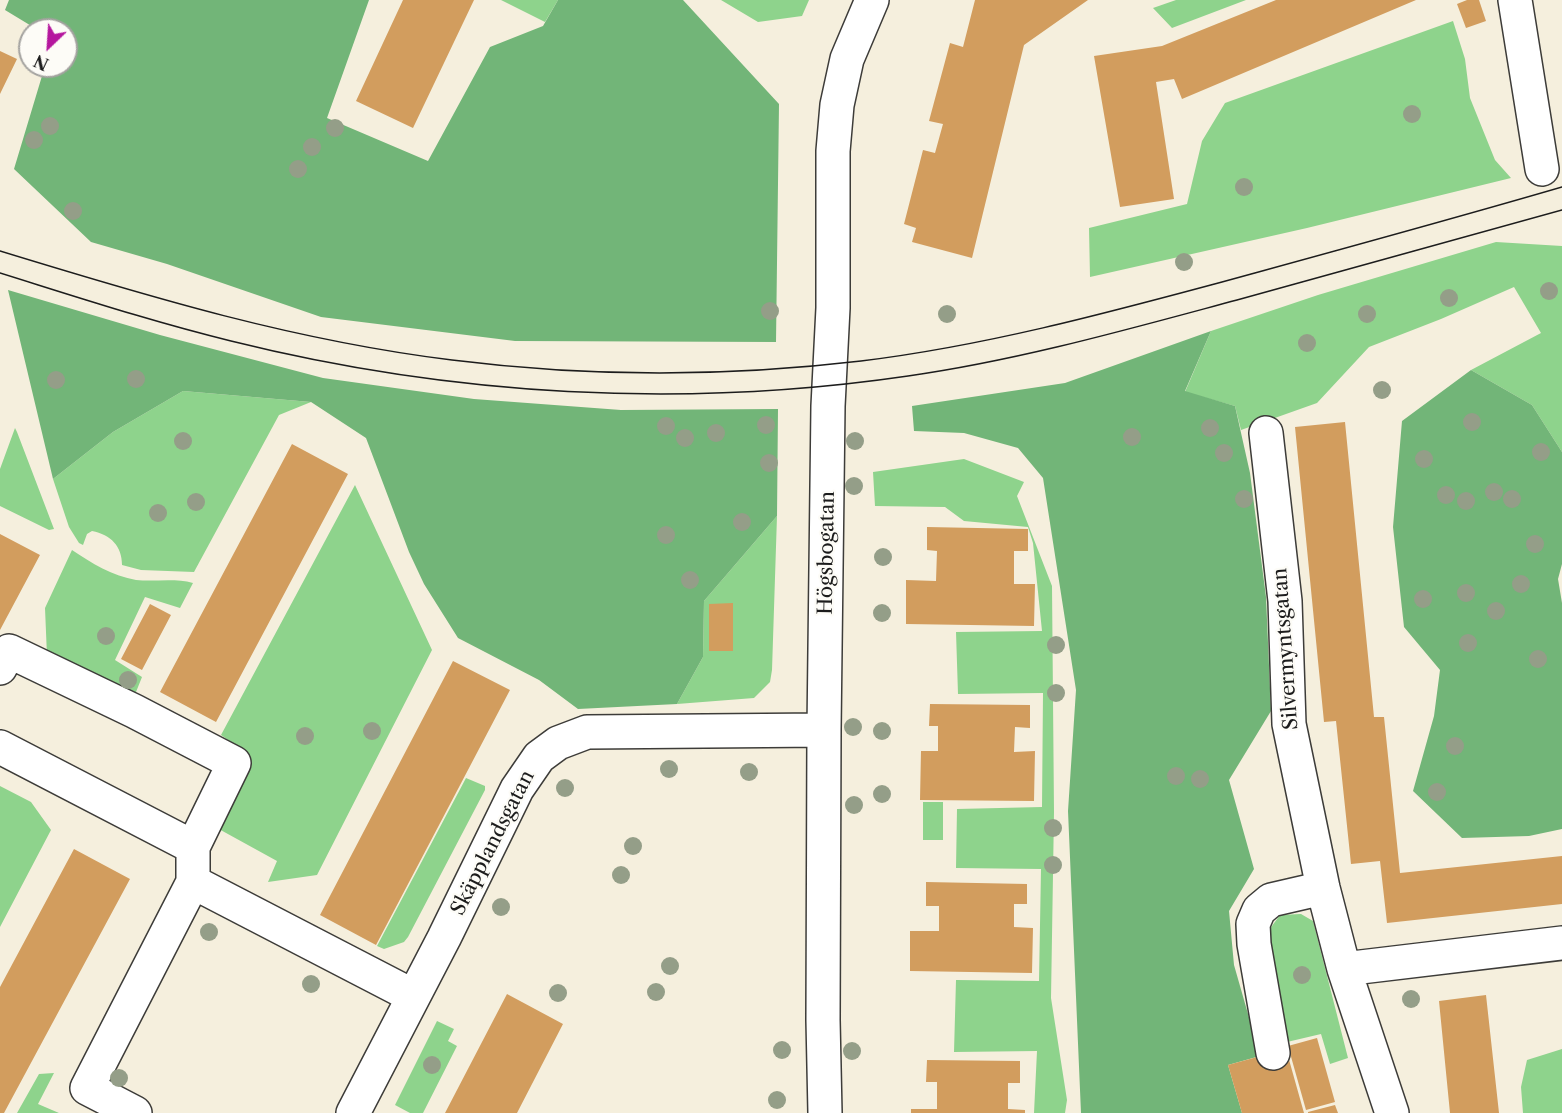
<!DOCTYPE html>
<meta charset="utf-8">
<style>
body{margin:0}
#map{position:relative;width:1562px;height:1113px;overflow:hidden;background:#f5efdd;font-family:"Libre Caslon Text",serif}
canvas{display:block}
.north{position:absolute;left:18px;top:18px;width:60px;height:60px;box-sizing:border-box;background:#fdfcf7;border:2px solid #a3a29f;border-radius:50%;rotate:205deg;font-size:16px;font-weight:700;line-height:24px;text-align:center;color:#1c1c1c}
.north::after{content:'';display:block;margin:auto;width:21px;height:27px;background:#b5179e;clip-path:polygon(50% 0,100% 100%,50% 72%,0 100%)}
</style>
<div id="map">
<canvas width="1562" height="1113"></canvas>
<div class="north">N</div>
</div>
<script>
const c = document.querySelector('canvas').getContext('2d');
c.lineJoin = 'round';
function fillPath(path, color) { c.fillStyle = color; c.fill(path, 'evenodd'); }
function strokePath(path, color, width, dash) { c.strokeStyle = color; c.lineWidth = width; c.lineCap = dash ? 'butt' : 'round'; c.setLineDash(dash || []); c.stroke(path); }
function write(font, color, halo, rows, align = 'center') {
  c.font = font + ' "Libre Caslon Text",serif'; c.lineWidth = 4.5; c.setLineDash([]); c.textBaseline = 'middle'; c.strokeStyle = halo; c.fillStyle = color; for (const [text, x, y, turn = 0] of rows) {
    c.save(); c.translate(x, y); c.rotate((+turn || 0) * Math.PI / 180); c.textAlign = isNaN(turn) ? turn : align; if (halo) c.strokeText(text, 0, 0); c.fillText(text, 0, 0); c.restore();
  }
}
const green = new Path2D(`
 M 501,0 L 558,0 L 545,22 Z
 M 721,0 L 809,0 L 802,16 L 758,22 Z
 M 1176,0 L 1246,0 L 1172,28 L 1153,8 Z
 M 1453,21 L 1465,59 L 1470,98 L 1495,160 L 1511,178 L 1307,228 L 1090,277 L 1089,228 L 1187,204 L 1202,141 L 1225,103 Z
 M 1496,242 L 1562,246 L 1562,452 L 1532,405 L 1471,370 L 1541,333 L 1514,287 L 1441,319 L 1369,347 L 1317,403 L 1241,430 L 1235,406 L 1185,392 L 1211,331 L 1318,295 Z
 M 183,391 L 311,402 L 279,415 L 194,572 L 141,570 L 122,565 C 122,546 111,535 92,531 L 87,534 L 83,545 L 79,543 L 69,527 L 53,479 L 113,432 Z
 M 15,428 L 17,432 L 54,529 L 49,530 L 0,506 L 0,469 Z
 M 964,459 L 1024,482 L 1017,496 L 1052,586 L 1054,812 L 1051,998 L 1067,1100 L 1065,1113 L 1034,1113 L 1037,1051 L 954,1052 L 956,980 L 1039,981 L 1041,869 L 956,868 L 957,809 L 1042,807 L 1043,693 L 958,694 L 956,632 L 1042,631 L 1033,543 L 1028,527 L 964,521 L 945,507 L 875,506 L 873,472 Z
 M 355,485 L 432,650 L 317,875 L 268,882 L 277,861 L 217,828 L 245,752 L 221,735 Z
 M 777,516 L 772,670 L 770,682 L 754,698 L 677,704 L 703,657 L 704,601 Z
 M 72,550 C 91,563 113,576 136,580 C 154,582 175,578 193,583 L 180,608 L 145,597 L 115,660 L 142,677 L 134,697 L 47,656 L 45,608 Z
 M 466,778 L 485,786 L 485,790 L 408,937 L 404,942 L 384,949 L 377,946 Z
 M 0,786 L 31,802 L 51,830 L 0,927 Z
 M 923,802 L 943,802 L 943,840 L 923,840 Z
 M 1301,914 L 1313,921 L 1348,1058 L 1330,1064 L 1321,1034 L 1287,1042 L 1272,963 L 1269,930 L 1280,915 Z
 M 437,1021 L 454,1029 L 448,1041 L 457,1046 L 423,1113 L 410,1113 L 395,1105 Z
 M 1562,1049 L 1562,1113 L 1523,1113 L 1521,1087 L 1527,1060 Z
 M 54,1073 L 38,1104 L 59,1113 L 17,1113 L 39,1074 Z`);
const forest = new Path2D(`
 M 9,0 L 369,0 L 327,118 L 428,161 L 490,47 L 543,26 L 558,0 L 683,0 L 779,104 L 776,342 L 515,341 L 321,317 L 167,264 L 91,242 L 14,169 L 45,66 L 66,66 L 66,30 L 38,30 L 5,10 Z
 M 8,290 L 160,335 L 323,378 L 474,399 L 621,410 L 778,409 L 777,516 L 704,601 L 703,657 L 677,704 L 578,709 L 539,680 L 458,638 L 424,584 L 409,552 L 366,438 L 311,402 L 183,391 L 113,432 L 53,479 Z
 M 1211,331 L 1185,391 L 1235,406 L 1250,473 L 1266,597 L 1271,711 L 1229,780 L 1254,869 L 1229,911 L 1234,965 L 1260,1056 L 1228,1065 L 1242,1113 L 1081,1113 L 1068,811 L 1076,690 L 1043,478 L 1018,448 L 964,433 L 914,431 L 912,406 L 1065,383 Z
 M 1471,370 L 1532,405 L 1562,452 L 1562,564 L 1558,579 L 1562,603 L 1562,829 L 1529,836 L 1462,838 L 1413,791 L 1434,716 L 1440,670 L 1404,627 L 1393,527 L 1402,421 Z`);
const building = new Path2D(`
 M 403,0 L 474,0 L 413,128 L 356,101 Z
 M 975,0 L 1088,0 L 1024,45 L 972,258 L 912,242 L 916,228 L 904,224 L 923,150 L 935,153 L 943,124 L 929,121 L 950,43 L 963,47 Z
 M 1276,0 L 1416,0 L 1182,99 L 1174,79 L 1156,82 L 1174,199 L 1120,207 L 1094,56 L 1162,46 Z
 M 1467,0 L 1479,0 L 1486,21 L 1466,28 L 1457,4 Z
 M 0,51 L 17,59 L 0,94 Z
 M 1345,422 L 1374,717 L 1384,717 L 1400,873 L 1562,856 L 1562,904 L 1387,923 L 1380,861 L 1351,864 L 1336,721 L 1324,722 L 1295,427 Z
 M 292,444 L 348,474 L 216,722 L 160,692 Z
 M 927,527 L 1028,529 L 1028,551 L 1014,551 L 1014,584 L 1035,584 L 1034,626 L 906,624 L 906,580 L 936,581 L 937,551 L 927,550 Z
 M 0,534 L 40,555 L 0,630 Z
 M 733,603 L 733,651 L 709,651 L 709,604 Z
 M 150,604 L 171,615 L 142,670 L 121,659 Z
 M 453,661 L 510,690 L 376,945 L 320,915 Z
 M 930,704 L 1030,705 L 1030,728 L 1015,727 L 1014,752 L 1035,751 L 1034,801 L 920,800 L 921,751 L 938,751 L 938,726 L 929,726 Z
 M 74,849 L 130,879 L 4,1113 L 0,1113 L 0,987 Z
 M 926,882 L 1027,884 L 1027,904 L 1014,904 L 1014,927 L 1033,928 L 1032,973 L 910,971 L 910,931 L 939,931 L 939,906 L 926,906 Z
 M 507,994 L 563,1024 L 517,1113 L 445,1113 Z
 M 1486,995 L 1499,1113 L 1450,1113 L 1439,1001 Z
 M 1317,1038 L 1335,1102 L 1306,1110 L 1288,1046 Z
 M 1286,1049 L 1304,1113 L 1242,1113 L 1228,1065 Z
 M 927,1060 L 1020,1061 L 1020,1083 L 1008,1083 L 1008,1109 L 1025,1110 L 1025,1113 L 911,1113 L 911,1109 L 937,1109 L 937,1082 L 926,1082 Z
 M 1335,1105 L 1338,1113 L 1308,1113 L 1308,1112 Z`);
const minor = new Path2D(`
 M 1515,0 L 1542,169
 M 1266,433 L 1285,601 L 1289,724 L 1323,888 L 1344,969 L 1392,1113
 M 0,668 L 9,651 L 134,711 L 234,763 L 193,847 L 193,882
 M 0,747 L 193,847
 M 1344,969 L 1562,943
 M 1273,1053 L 1254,944 L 1253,924 L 1259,910 L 1271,900 L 1323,888
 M 135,1113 L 87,1088 L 193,882 L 413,996
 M 353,1113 L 444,938 L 517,789 L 539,757 L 558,743 L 587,732 L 824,730
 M 825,1113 L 823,1020 L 824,730 L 828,406 L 833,308 L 833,151 L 837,105 L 847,59 L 872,0`);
const tram = new Path2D(`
 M 0,251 C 150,297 296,341 452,360 C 587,377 726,377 861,361 C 984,346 1103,314 1222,282 C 1335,251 1449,220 1562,187
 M 0,273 C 77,297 153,322 231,341 C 452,396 683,409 908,376 C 1020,360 1129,329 1237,300 C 1345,270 1454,240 1562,210`);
const trees = [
 [1412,114],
 [50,126],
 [335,128],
 [34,140],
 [312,147],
 [298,169],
 [1244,187],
 [73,211],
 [1184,262],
 [1549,291],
 [1449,298],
 [770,311],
 [947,314],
 [1367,314],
 [1307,343],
 [136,379],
 [56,380],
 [1382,390],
 [1472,422],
 [766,425],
 [666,426],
 [1210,428],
 [716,433],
 [1132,437],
 [685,438],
 [183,441],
 [855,441],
 [1541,452],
 [1224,453],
 [1424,459],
 [769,463],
 [854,486],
 [1494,492],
 [1446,495],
 [1244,499],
 [1512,499],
 [1466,501],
 [196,502],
 [158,513],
 [742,522],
 [666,535],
 [1535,544],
 [883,557],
 [690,580],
 [1521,584],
 [1466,593],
 [1423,599],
 [1496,611],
 [882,613],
 [106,636],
 [1468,643],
 [1056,645],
 [1538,659],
 [128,680],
 [1056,693],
 [853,727],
 [372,731],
 [882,731],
 [305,736],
 [1455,746],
 [669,769],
 [749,772],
 [1176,776],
 [1200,779],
 [565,788],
 [1437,792],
 [882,794],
 [854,805],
 [1053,828],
 [633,846],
 [1053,865],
 [621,875],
 [501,907],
 [209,932],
 [670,966],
 [1302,975],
 [311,984],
 [656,992],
 [558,993],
 [1411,999],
 [782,1050],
 [852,1051],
 [432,1065],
 [119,1078],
 [777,1100]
];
const streetNames = [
 ["Högsbogatan",827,553,-89],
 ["Silvermyntsgatan",1286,649,-94],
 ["Skäpplandsgatan",493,843,-63]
];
fillPath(green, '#8ed38c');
fillPath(forest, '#72b578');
fillPath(building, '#d29d5e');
strokePath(minor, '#3d3c39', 36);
strokePath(minor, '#fff', 33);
strokePath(tram, '#1c1c1c', 1.5);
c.fillStyle = '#949e88';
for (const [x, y] of trees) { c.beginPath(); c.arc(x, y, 9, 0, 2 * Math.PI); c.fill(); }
write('20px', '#1c1c1c', '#fdfcf7', streetNames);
</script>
